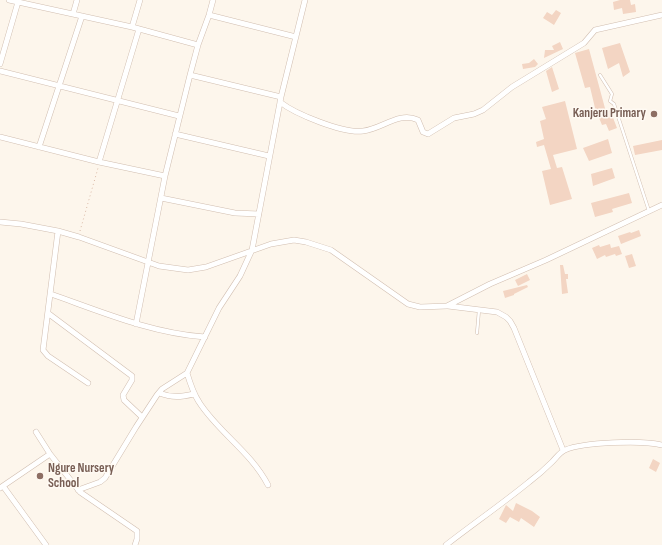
<!DOCTYPE html>
<style>
body{margin:0}
canvas{display:block;background:#fdf6ec}
</style>
<canvas width="662" height="545"></canvas>
<script>
const c = document.querySelector('canvas').getContext('2d');
c.lineJoin = 'round';
function fillPath(path, color) { c.fillStyle = color; c.fill(path, 'evenodd'); }
function strokePath(path, color, width, dash) { c.strokeStyle = color; c.lineWidth = width; c.lineCap = dash ? 'butt' : 'round'; c.setLineDash(dash || []); c.stroke(path); }
function write(font, color, halo, rows, align = 'center') {
  c.font = font + ' "Sofia Sans Condensed",sans-serif'; c.lineWidth = 3; c.setLineDash([]); c.textBaseline = 'middle'; c.strokeStyle = halo; c.fillStyle = color; for (const [text, x, y, turn = 0] of rows) {
    c.save(); c.translate(x, y); c.rotate((+turn || 0) * Math.PI / 180); c.textAlign = isNaN(turn) ? turn : align; if (halo) c.strokeText(text, 0, 0); c.fillText(text, 0, 0); c.restore();
  }
}
const building = new Path2D(`
 M 620,0 L 630,0 L 631,5 L 635,4 L 636,12 L 623,14 L 622,8 L 614,10 L 613,2 Z
 M 556,10 L 561,13 L 554,25 L 543,18 L 547,12 L 552,15 Z
 M 560,42 L 563,49 L 544,58 L 545,50 L 554,50 L 552,46 Z
 M 620,43 L 630,72 L 623,77 L 619,63 L 608,69 L 602,48 Z
 M 589,49 L 606,112 L 610,110 L 617,128 L 609,131 L 606,124 L 602,125 L 595,108 L 590,87 L 585,88 L 575,53 Z
 M 534,59 L 538,64 L 535,67 L 523,69 L 522,64 L 529,63 Z
 M 552,67 L 559,89 L 552,92 L 546,71 Z
 M 565,101 L 577,149 L 553,155 L 557,168 L 562,167 L 572,199 L 550,205 L 542,171 L 551,169 L 544,145 L 537,147 L 536,142 L 544,139 L 540,121 L 546,119 L 542,107 Z
 M 608,139 L 612,153 L 589,161 L 583,148 Z
 M 662,140 L 662,150 L 635,155 L 633,146 Z
 M 612,168 L 615,178 L 593,186 L 591,174 Z
 M 629,193 L 632,203 L 612,209 L 613,212 L 595,217 L 591,203 Z
 M 639,230 L 641,236 L 621,244 L 618,236 L 630,232 L 631,233 Z
 M 610,244 L 611,248 L 619,246 L 622,254 L 616,256 L 615,254 L 606,257 L 605,255 L 597,259 L 592,248 L 599,245 L 600,247 Z
 M 632,254 L 636,266 L 629,268 L 625,256 Z
 M 560,265 L 563,265 L 565,274 L 568,274 L 568,279 L 566,279 L 568,293 L 562,294 Z
 M 527,274 L 530,280 L 518,286 L 515,280 Z
 M 527,285 L 528,287 L 514,294 L 514,295 L 505,298 L 503,291 Z
 M 653,459 L 660,463 L 656,472 L 649,468 Z
 M 516,503 L 532,511 L 540,517 L 534,527 L 521,518 L 519,522 L 510,517 L 506,523 L 499,519 L 506,505 L 513,511 Z`);
const path = new Path2D(`
 M 80,231 L 98,168`);
const service = new Path2D(`
 M 600,75 L 612,94 L 610,101 L 614,104 L 649,211
 M 477,333 L 479,310`);
const minor = new Path2D(`
 M 9,0 L 132,27 L 198,45
 M 73,14 L 77,0
 M 209,15 L 296,37
 M 132,27 L 140,0
 M 0,64 L 18,2
 M 0,71 L 179,116
 M 190,75 L 281,97
 M 280,102 C 295,114 344,134 363,131 C 382,129 399,111 418,120 L 423,132 L 428,134 L 454,118 L 474,114 L 483,110 L 512,87 L 584,43 L 595,30 L 662,15
 M 175,134 L 269,156
 M 0,137 L 99,162 L 165,176
 M 39,147 L 82,16
 M 99,162 L 139,29
 M 161,198 L 235,213 L 259,214
 M 0,222 L 21,224 L 58,231 L 79,237 L 159,266 L 188,270 L 206,267 L 271,244 L 294,240 L 306,242 L 331,250 L 408,304 L 420,307 L 447,306 L 490,284 L 546,260 L 662,205
 M 58,231 L 43,350 L 48,356 L 88,383
 M 51,294 C 102,312 151,333 205,337
 M 448,306 L 497,312 L 506,317 L 510,321 L 514,328 L 563,450
 M 49,314 L 132,376 L 132,380 L 123,395 L 124,400 L 142,417
 M 136,324 L 165,176 L 190,75 L 198,45 L 209,15 L 213,0
 M 187,373 C 190,383 193,393 199,402 C 218,432 251,452 268,485
 M 159,393 C 172,398 181,397 194,394
 M 36,432 L 50,454
 M 3,486 L 46,545
 M 0,488 L 50,454 L 80,492 L 137,531 L 137,539 L 135,545
 M 78,490 L 100,482 L 105,478 L 136,427 L 157,395 L 162,389 L 187,373 L 219,308 L 240,276 L 252,250 L 281,97 L 305,0
 M 446,545 C 473,524 502,504 529,482 C 537,476 545,469 552,462 C 556,458 560,452 565,450 C 584,442 642,440 662,445`);
const markers = [
 [654,114,4,"#8d6e63"],
 [40,476,4,"#8d6e63"]
];
const educationNames = [
 ["Kanjeru Primary",646,114],
 ["Ngure Nursery",48,469,"left"],
 ["School",48,484,"left"]
];
fillPath(building, '#f3d5c3');
strokePath(service, '#d1beb0', 3.5);
strokePath(minor, '#d1beb0', 6);
strokePath(path, '#d9b8a5', 1, [1, 3]);
strokePath(service, '#fff', 2.5);
strokePath(minor, '#fff', 5);
for (const [x, y, r, color] of markers) { const dot = new Path2D(); dot.arc(x, y, r, 0, 2 * Math.PI); c.fillStyle = color; c.fill(dot); strokePath(dot, '#fffaf3', 1.5); }
write('bold 13px', '#785e54', '#fffaf3', educationNames, 'right');
</script>
